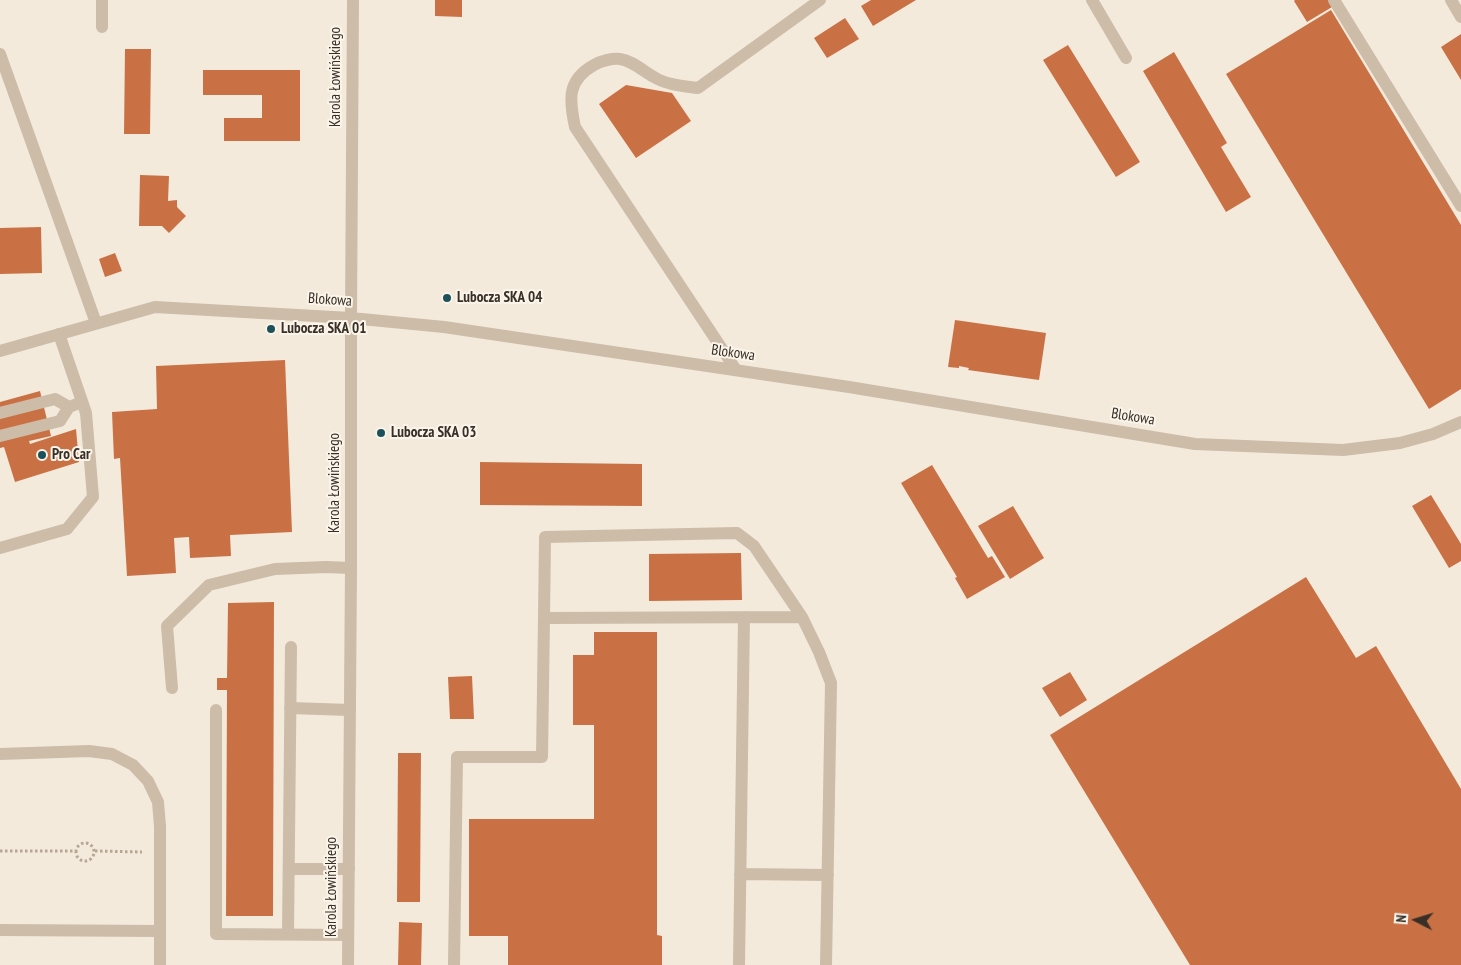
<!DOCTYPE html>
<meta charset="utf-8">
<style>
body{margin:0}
#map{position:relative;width:1461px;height:965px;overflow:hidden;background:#f3eadc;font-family:"PT Sans Narrow",sans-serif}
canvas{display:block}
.north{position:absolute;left:1391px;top:895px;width:50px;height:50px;-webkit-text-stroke:4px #faf4e9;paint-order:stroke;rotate:275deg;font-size:14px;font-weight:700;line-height:20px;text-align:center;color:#382f28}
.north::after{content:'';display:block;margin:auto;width:18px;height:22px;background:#382f28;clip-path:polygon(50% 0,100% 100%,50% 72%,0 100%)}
</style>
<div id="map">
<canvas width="1461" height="965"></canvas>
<div class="north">N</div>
</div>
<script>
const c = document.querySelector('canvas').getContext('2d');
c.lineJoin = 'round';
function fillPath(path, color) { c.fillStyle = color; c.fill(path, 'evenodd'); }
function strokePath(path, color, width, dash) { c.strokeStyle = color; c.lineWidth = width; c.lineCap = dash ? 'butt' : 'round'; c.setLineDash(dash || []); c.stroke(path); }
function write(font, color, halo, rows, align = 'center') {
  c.font = font + ' "PT Sans Narrow",sans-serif'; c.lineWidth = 4; c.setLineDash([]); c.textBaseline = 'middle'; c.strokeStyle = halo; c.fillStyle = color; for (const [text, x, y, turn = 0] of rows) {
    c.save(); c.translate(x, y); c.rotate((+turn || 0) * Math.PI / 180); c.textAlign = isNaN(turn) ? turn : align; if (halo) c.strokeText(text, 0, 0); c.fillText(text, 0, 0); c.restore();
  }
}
const building = new Path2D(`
 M 435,0 L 462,0 L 462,17 L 435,16 Z
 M 871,0 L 916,0 L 873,26 L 861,6 Z
 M 1295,0 L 1328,0 L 1332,7 L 1307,22 L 1294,1 Z
 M 1331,10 L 1461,225 L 1461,389 L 1429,409 L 1226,74 Z
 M 845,18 L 859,39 L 827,58 L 814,38 Z
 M 1461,34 L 1461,80 L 1441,47 Z
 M 1068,45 L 1140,162 L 1116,177 L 1043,60 Z
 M 125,49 L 151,49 L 150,134 L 124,134 Z
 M 1174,52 L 1227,143 L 1221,147 L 1251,197 L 1226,212 L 1143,71 Z
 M 203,70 L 300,70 L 300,141 L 224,141 L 224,118 L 262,118 L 262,95 L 203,95 Z
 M 626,85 L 672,93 L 691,121 L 636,158 L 599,104 Z
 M 140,175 L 169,176 L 168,201 L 177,200 L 177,207 L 186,216 L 169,233 L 162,226 L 139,226 Z
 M 41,227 L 42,273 L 0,274 L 0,228 Z
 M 115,253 L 122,271 L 105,277 L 99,259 Z
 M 955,320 L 1046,333 L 1039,380 L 968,370 L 969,368 L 959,366 L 959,368 L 948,367 Z
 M 285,360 L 292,532 L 230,535 L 231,556 L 190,558 L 189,537 L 174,538 L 176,573 L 127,576 L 120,458 L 114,459 L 112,412 L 157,409 L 156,366 Z
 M 40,391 L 51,436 L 29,441 L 30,444 L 76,429 L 79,462 L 15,482 L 4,447 L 0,448 L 0,402 Z
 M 480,462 L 642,464 L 642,506 L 480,505 Z
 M 932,465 L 988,558 L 992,556 L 1005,577 L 967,599 L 955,578 L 957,577 L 901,483 Z
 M 1431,495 L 1461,544 L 1461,561 L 1449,568 L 1412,506 Z
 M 1013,506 L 1044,558 L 1010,579 L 978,526 Z
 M 741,553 L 742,600 L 649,601 L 649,554 Z
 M 1306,577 L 1356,658 L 1376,646 L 1461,789 L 1461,965 L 1190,965 L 1050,735 Z
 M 274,602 L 273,916 L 226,916 L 227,690 L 217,690 L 217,678 L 227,678 L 228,603 Z
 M 594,632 L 657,632 L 657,935 L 662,936 L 662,965 L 508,965 L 508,936 L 469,936 L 469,819 L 594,819 L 594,725 L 573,725 L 573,655 L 594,655 Z
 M 1070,672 L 1087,700 L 1060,717 L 1042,688 Z
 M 472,676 L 474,719 L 450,719 L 448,677 Z
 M 398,753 L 421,753 L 420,902 L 397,902 Z
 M 399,922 L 422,923 L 421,965 L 398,965 Z`);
const path = new Path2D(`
 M76 852a9 9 0 1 1 18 0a9 9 0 1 1-18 0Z
 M 0,851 L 76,851
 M 95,851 L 142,852`);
const service = new Path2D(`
 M 1092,0 L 1126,58
 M 1334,0 L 1461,206
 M 1451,0 L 1461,17
 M 102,27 L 102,0
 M 0,54 L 96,323
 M 736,370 L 575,127 C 569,99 567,80 594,65 C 601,61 612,58 620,59 C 633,61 643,71 654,77 C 667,85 683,86 698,88 L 820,0
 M 0,413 L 55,399 L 69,407
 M 0,436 L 60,421 L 69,407 L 82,402
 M 0,548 L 67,529 L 93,497 L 86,413 L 59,334
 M 544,618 L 545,537 L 737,533 L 754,546 L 802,617
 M 172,688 L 167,626 L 209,585 L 275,569 L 326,567 L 351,568
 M 290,708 L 350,710
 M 216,710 L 216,934 L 348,935
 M 0,754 L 89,751 L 112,754 L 133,765 L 148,781 L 158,802 L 160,826 L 160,931
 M 289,869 L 349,869
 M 740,874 L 828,875
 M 0,930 L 160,931 L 160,965
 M 288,934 L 291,647
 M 454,965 L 457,757 L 542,757 L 544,618 L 802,617 L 819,652 L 831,683 L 826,965
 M 739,965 L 744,617`);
const minor = new Path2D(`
 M 353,0 L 351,318 L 444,327 L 849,387 L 1195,444 L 1343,450 L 1400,443 L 1433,434 L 1461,422`);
const tertiary = new Path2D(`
 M 0,351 L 155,307 L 351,318 L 351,568 L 348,965`);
const markers = [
 [447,298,5,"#1c515b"],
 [271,329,5,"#1c515b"],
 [381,433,5,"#1c515b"],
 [42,455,5,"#1c515b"]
];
const streetNames = [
 ["Karola Łowińskiego",336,77,-90],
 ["Blokowa",330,300,4],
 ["Blokowa",733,353,8],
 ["Blokowa",1133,417,9],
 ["Karola Łowińskiego",335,483,-90],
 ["Karola Łowińskiego",332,887,-90]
];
const poiNames = [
 ["Lubocza SKA 04",457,298],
 ["Lubocza SKA 01",281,329],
 ["Lubocza SKA 03",391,433],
 ["Pro Car",52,455]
];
fillPath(building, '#c97144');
strokePath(path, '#b7a692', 3, [2.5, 2.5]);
strokePath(service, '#ccbca8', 12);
strokePath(minor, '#ccbca8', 12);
strokePath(tertiary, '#ccbca8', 12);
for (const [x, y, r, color] of markers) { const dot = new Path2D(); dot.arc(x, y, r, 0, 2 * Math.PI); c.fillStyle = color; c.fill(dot); strokePath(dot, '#faf4e9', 2); }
write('15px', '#382f28', '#faf4e9', streetNames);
write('bold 15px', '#382f28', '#faf4e9', poiNames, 'left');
</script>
